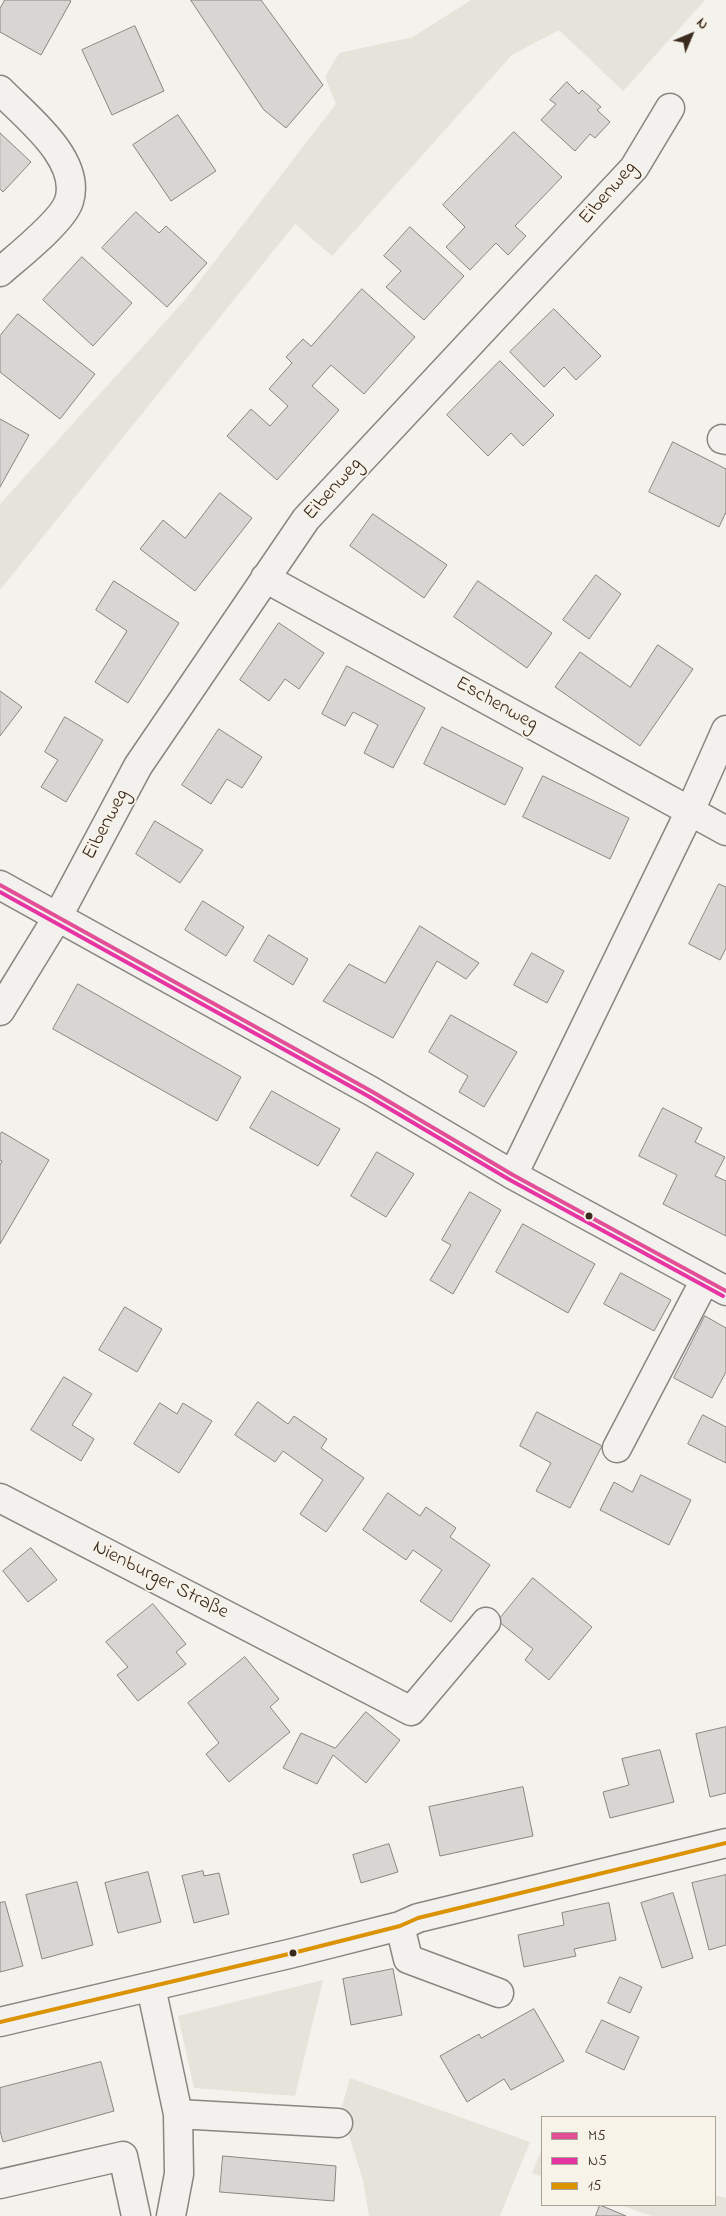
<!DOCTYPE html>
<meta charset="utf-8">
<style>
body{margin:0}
#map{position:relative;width:726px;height:2216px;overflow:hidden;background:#f4f2ec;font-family:"Indie Flower",sans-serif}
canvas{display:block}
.legend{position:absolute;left:541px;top:2116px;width:175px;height:90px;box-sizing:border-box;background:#f7f3e8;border:1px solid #aca397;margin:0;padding:6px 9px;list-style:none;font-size:15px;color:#3b2a1e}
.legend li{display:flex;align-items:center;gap:10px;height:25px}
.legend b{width:25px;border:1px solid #aca397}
.north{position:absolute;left:666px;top:10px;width:50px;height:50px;-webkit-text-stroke:4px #f7f3e8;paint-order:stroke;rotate:45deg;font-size:14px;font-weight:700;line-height:20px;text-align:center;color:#3b2a1e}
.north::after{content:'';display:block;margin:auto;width:18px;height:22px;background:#3b2a1e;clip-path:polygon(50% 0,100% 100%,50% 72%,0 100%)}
</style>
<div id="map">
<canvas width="726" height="2216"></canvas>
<ul class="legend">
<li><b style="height:6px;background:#e24f97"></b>M5</li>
<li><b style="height:6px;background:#e634a3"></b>N5</li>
<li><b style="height:6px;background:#db9304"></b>15</li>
</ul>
<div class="north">N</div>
</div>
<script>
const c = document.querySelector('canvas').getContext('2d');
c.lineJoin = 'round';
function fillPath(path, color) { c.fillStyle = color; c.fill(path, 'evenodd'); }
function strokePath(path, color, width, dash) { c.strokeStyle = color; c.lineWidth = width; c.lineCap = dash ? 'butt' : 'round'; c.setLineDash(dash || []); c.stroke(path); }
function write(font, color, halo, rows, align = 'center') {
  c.font = font + ' "Indie Flower",sans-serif'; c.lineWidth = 4; c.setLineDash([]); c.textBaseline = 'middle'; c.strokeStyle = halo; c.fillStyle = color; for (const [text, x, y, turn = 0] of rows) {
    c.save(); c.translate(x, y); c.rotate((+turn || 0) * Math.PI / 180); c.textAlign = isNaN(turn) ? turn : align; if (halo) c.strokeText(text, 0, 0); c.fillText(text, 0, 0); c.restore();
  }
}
const green = new Path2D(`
 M 471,0 L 705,0 L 623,91 L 559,30 L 512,55 L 332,256 L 295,224 L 0,590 L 0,504 L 184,301 L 336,104 L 325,77 L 339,53 L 413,37 Z
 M 323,1980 L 295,2096 L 194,2088 L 178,2016 Z
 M 350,2078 L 530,2142 L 500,2216 L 369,2216 L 363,2180 L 341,2110 Z
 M 542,2148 L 542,2177 L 532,2173 Z
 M 715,2195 L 726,2198 L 726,2216 L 652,2216 L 620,2205 L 715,2205 Z`);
const building = new Path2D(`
 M 5,0 L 69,0 L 71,1 L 41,55 L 0,32 L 0,9 Z
 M 191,0 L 261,0 L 323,85 L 286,128 L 264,110 Z
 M 135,26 L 164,91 L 112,115 L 82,50 Z
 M 567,82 L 579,94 L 582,90 L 601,107 L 597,110 L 610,122 L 595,138 L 590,134 L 575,151 L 541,120 L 556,104 L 550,100 Z
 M 178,115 L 216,171 L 171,201 L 133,145 Z
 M 514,132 L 562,177 L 515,226 L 526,236 L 508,255 L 496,243 L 470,270 L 446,247 L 465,227 L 443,205 Z
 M 0,133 L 31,162 L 3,192 L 0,189 Z
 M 136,212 L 159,233 L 166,226 L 207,263 L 167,307 L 102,248 Z
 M 410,227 L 464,276 L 424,320 L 386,287 L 401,271 L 384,256 Z
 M 82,257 L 132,303 L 93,346 L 43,300 Z
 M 362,289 L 415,337 L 364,394 L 331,365 L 312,386 L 339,410 L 277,480 L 227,436 L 251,409 L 270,426 L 288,406 L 269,389 L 292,363 L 286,357 L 303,339 L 311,346 Z
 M 554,309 L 601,356 L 576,380 L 564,367 L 544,387 L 510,352 Z
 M 18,314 L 95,374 L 60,419 L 0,372 L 0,336 Z
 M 500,361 L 554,415 L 523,446 L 511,433 L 488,456 L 447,415 Z
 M 0,419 L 29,435 L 0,487 Z
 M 673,442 L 726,469 L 726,512 L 719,527 L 649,492 Z
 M 220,493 L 252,518 L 195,591 L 140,549 L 163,520 L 185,538 Z
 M 373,514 L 447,565 L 424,598 L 350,546 Z
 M 596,575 L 621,594 L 589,639 L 563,620 Z
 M 114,581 L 179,623 L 128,703 L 95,682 L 127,631 L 96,610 Z
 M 478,581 L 552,633 L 527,668 L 454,617 Z
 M 279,623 L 324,653 L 299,689 L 285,679 L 269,701 L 240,680 Z
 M 658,645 L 693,669 L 640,746 L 555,687 L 580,652 L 630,687 Z
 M 347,666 L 425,708 L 393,768 L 364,753 L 378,725 L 353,712 L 345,726 L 322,714 Z
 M 0,691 L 22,707 L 0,736 Z
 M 65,717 L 103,740 L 66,802 L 41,787 L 58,760 L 45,752 Z
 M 442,727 L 523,768 L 505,805 L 424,764 Z
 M 219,729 L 262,757 L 242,788 L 227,779 L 211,804 L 182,785 Z
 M 543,776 L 629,818 L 610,859 L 523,817 Z
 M 155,821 L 203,850 L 180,883 L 136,854 Z
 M 719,884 L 726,887 L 726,948 L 720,960 L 689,944 Z
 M 203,901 L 244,927 L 226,956 L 185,930 Z
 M 420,926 L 479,963 L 466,979 L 437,961 L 393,1038 L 323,1001 L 349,964 L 385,983 Z
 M 269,935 L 308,959 L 293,985 L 254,961 Z
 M 532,953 L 564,971 L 547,1003 L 514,985 Z
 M 78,984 L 241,1077 L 217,1121 L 53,1029 Z
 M 451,1015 L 517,1052 L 484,1107 L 459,1092 L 468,1076 L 429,1052 Z
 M 272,1091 L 340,1129 L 318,1166 L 250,1128 Z
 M 663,1108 L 702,1128 L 695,1142 L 725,1157 L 715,1176 L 726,1181 L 726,1236 L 663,1204 L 677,1175 L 639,1156 Z
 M 2,1132 L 49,1160 L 0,1244 L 0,1165 L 2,1161 L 0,1160 L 0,1135 Z
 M 377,1152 L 414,1174 L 386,1217 L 351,1196 Z
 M 470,1192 L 501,1210 L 453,1294 L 430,1280 L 451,1245 L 442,1240 Z
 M 523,1224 L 595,1264 L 568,1313 L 496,1272 Z
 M 621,1273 L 671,1300 L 654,1331 L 604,1304 Z
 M 125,1307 L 162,1329 L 137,1372 L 99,1350 Z
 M 705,1316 L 726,1328 L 726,1372 L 712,1398 L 674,1378 Z
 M 64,1377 L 92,1394 L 72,1425 L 94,1439 L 81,1461 L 31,1430 Z
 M 258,1402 L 288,1424 L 294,1416 L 327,1439 L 321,1448 L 364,1478 L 326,1532 L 300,1514 L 323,1480 L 283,1451 L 275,1462 L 235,1435 Z
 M 160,1403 L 177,1414 L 183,1403 L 212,1421 L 179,1473 L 134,1444 Z
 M 537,1412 L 602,1446 L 570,1508 L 536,1491 L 551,1463 L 520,1446 Z
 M 703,1415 L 726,1427 L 726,1463 L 688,1444 Z
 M 641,1475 L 691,1500 L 669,1545 L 600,1510 L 614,1482 L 632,1492 Z
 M 388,1493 L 420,1516 L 426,1507 L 456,1528 L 450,1537 L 490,1565 L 451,1622 L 420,1601 L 442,1570 L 413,1550 L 406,1560 L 363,1530 Z
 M 31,1548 L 57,1580 L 28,1602 L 3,1571 Z
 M 533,1578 L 592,1627 L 549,1680 L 525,1660 L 533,1649 L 498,1621 Z
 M 153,1604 L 186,1644 L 176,1652 L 186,1664 L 138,1701 L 117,1675 L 128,1667 L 106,1642 Z
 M 245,1657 L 279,1699 L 270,1707 L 290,1732 L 229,1782 L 206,1754 L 219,1743 L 188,1703 Z
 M 366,1712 L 400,1740 L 366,1783 L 333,1755 L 317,1784 L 283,1768 L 301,1733 L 335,1748 Z
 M 726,1727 L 726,1793 L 710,1797 L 696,1734 Z
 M 660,1750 L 674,1802 L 610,1818 L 603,1792 L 629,1785 L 622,1759 Z
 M 523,1787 L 533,1836 L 440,1856 L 429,1807 Z
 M 389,1844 L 398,1872 L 361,1883 L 353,1855 Z
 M 203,1871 L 204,1876 L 219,1873 L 229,1914 L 194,1923 L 182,1876 Z
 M 148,1872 L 161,1922 L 118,1933 L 105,1883 Z
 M 726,1875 L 726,1945 L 709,1950 L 692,1883 Z
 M 77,1882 L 93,1945 L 42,1959 L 26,1895 Z
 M 673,1893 L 693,1958 L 662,1968 L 641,1903 Z
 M 5,1902 L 23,1966 L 0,1972 L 0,1903 Z
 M 609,1903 L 616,1940 L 574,1949 L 576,1956 L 524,1967 L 518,1935 L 564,1925 L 562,1913 Z
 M 393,1969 L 402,2015 L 351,2025 L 343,1979 Z
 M 620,1977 L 642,1987 L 630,2013 L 608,2003 Z
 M 534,2009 L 564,2061 L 511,2090 L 504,2079 L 467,2102 L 440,2056 L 479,2034 L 481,2038 Z
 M 602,2020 L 639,2037 L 624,2070 L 586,2052 Z
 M 101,2062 L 114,2111 L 3,2142 L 0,2131 L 0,2088 Z
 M 223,2156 L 336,2166 L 334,2201 L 220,2192 Z
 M 600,2205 L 626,2216 L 596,2216 Z`);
const minor = new Path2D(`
 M 0,90 C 26,117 82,159 69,201 C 63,221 17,257 0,272
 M 722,439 L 726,440
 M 265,578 L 726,831
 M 0,885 L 371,1091 L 513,1175 L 726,1291
 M 0,1011 L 57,918 L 138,766 L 306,519 L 634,168 L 670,108
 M 513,1175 L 690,811 L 726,730
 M 617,1448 L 705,1280
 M 0,1498 L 411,1711 L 486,1622
 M 400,1926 L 408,1959 L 499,1993
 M 151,1987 L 178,2114 L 179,2174 L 171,2216
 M 0,2022 L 293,1953 L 400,1926 L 418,1918 L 726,1843
 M 178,2114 L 338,2123
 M 0,2184 L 123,2156 L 136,2216`);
const bus1 = new Path2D(`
 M 0,885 L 371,1091 L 513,1175 L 726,1291`);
const bus2 = new Path2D(`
 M 0,892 L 368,1096 L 510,1180 L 723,1296`);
const bus3 = new Path2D(`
 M 0,2022 L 293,1953 L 400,1926 L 418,1918 L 726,1843`);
const markers = [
 [589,1216,4.5,"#3b2a1e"],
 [293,1953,4.5,"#3b2a1e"]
];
const streetNames = [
 ["Eibenweg",609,194,-49],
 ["Eibenweg",334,490,-48],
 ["Eschenweg",496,705,29],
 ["Eibenweg",107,825,-62],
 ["Nienburger Straße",160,1581,27]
];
fillPath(green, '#e6e3da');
fillPath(building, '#d8d6d2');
strokePath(building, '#898580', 1);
strokePath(minor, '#898580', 31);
strokePath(minor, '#f2f1ed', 28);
strokePath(bus1, '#e24f97', 4);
strokePath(bus2, '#e634a3', 4);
strokePath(bus3, '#db9304', 4);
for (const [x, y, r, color] of markers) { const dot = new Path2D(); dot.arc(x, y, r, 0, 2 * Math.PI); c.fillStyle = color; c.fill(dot); strokePath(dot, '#f7f3e8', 2); }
write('20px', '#3b2a1e', '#f7f3e8', streetNames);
</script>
